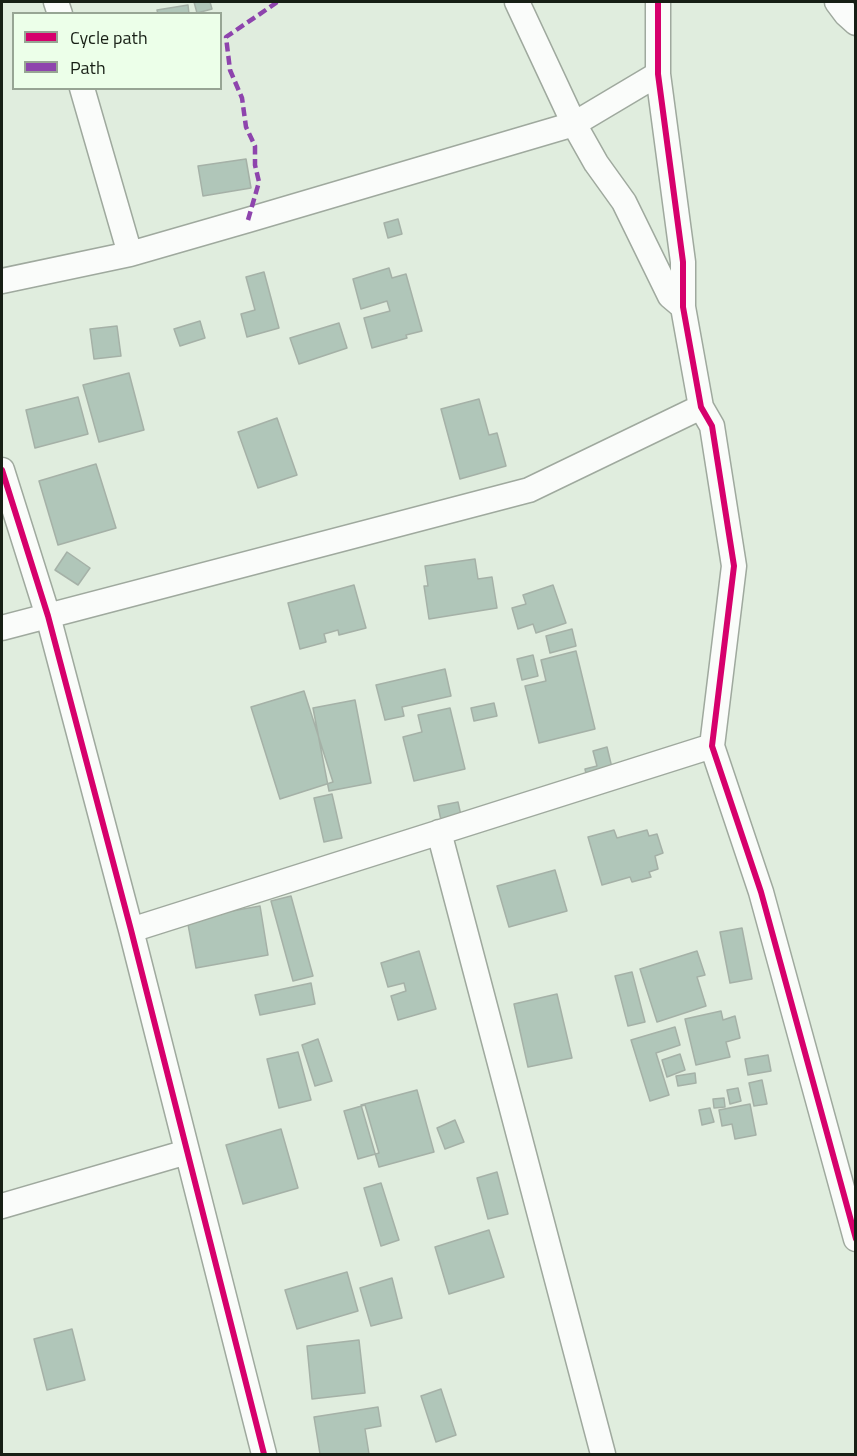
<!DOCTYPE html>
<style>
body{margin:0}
#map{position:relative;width:857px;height:1456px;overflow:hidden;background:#e0edde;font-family:"Titillium Web",sans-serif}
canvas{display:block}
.frame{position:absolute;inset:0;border:3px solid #171f15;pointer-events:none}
.legend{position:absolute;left:12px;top:12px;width:210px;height:78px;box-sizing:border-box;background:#ecffe9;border:2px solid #97a594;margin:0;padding:8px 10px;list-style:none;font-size:18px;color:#171f15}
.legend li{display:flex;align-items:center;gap:12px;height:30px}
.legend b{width:30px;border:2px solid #97a594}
</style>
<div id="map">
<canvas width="857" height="1456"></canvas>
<div class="frame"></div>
<ul class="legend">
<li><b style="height:8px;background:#d6006c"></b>Cycle path</li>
<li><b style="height:8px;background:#8e44ad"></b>Path</li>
</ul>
</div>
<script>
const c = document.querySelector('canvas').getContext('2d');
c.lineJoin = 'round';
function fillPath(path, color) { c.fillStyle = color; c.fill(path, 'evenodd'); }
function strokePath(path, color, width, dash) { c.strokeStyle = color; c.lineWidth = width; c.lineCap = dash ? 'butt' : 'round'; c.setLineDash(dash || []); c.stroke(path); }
const building = new Path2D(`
 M 194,2 L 210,2 L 212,9 L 197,13 Z
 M 188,5 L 189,14 L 158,14 L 157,10 Z
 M 246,159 L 251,188 L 203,196 L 198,166 Z
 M 398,219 L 402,234 L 388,238 L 384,223 Z
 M 389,268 L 392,278 L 406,274 L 422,331 L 406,335 L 407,338 L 372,348 L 364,318 L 390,311 L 387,301 L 361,309 L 353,279 Z
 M 264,272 L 279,328 L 247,337 L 241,314 L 255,310 L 246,277 Z
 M 200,321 L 205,338 L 180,346 L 174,329 Z
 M 339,323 L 347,348 L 299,364 L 290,338 Z
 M 117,326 L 121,356 L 94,359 L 90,329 Z
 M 129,373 L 144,430 L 99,442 L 83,385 Z
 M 78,397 L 88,434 L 35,448 L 26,410 Z
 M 479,399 L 489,435 L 497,433 L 506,466 L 460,479 L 441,409 Z
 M 277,418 L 297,475 L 258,488 L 238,432 Z
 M 96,464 L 116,528 L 58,545 L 39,481 Z
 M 67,552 L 90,568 L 78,585 L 55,570 Z
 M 475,559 L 478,579 L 492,577 L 497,608 L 429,619 L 424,586 L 428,586 L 425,566 Z
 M 354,585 L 366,628 L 339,635 L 338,630 L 324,634 L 326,642 L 300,649 L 288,603 Z
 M 553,585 L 566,623 L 536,633 L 533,624 L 518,629 L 512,608 L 526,604 L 523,595 Z
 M 572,629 L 576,646 L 550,653 L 546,636 Z
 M 576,651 L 595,729 L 539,743 L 525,686 L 546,681 L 541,660 Z
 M 533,655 L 538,676 L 522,680 L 517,659 Z
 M 445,669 L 451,696 L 402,707 L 404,716 L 385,720 L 376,685 Z
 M 304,691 L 333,782 L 280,799 L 251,707 Z
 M 355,700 L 371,783 L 329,791 L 313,708 Z
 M 494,703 L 497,716 L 474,721 L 471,708 Z
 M 450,708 L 465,769 L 414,781 L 403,737 L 422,732 L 418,715 Z
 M 607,747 L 614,776 L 588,783 L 585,769 L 597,766 L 593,751 Z
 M 332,794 L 342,838 L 324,842 L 314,798 Z
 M 458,802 L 462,820 L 442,825 L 438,806 Z
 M 614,830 L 617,838 L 647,830 L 649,836 L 657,834 L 663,853 L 655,856 L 658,869 L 649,872 L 651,877 L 632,882 L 630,877 L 602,885 L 588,837 Z
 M 555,870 L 567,911 L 509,927 L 497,886 Z
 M 291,896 L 313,976 L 293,981 L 271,901 Z
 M 260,906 L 268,955 L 196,968 L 187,919 Z
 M 742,928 L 752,979 L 730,983 L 720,932 Z
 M 419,951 L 436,1009 L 398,1020 L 391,996 L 406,991 L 404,983 L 388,987 L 381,963 Z
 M 697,951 L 705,975 L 697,977 L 706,1006 L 657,1022 L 640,969 Z
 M 632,972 L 645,1022 L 628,1026 L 615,976 Z
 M 311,983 L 315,1004 L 260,1015 L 255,995 Z
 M 557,994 L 572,1058 L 528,1067 L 514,1004 Z
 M 721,1011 L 723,1020 L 735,1016 L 740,1038 L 726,1042 L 730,1057 L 696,1065 L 685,1019 Z
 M 675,1027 L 680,1045 L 656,1053 L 669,1095 L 650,1101 L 631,1040 Z
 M 318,1039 L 332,1081 L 315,1086 L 302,1045 Z
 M 298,1052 L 311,1100 L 279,1108 L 267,1059 Z
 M 680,1054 L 685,1070 L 667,1077 L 662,1060 Z
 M 768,1055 L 771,1071 L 748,1075 L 745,1059 Z
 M 695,1073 L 696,1083 L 678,1086 L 676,1076 Z
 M 762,1080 L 767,1104 L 754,1106 L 749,1083 Z
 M 738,1088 L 741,1101 L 730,1104 L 727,1090 Z
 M 417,1090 L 434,1152 L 379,1167 L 361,1105 Z
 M 724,1098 L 725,1107 L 714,1108 L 713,1099 Z
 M 750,1104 L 756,1135 L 735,1139 L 732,1124 L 722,1126 L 719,1110 Z
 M 365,1105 L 379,1153 L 358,1159 L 344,1111 Z
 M 710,1108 L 714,1122 L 702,1125 L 699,1110 Z
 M 455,1120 L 464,1142 L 445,1149 L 437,1128 Z
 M 281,1129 L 298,1188 L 243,1204 L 226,1145 Z
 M 497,1172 L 508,1214 L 488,1219 L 477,1178 Z
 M 381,1183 L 399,1240 L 381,1246 L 364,1188 Z
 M 489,1230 L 504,1277 L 449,1294 L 435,1247 Z
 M 347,1272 L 358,1311 L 297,1329 L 285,1290 Z
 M 392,1278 L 402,1318 L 371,1326 L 360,1288 Z
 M 72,1329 L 85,1380 L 47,1390 L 34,1339 Z
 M 359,1340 L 365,1393 L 312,1399 L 307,1346 Z
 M 441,1389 L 456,1435 L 436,1442 L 421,1396 Z
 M 378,1407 L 381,1426 L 365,1429 L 369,1454 L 320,1454 L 314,1417 Z`);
const minor = new Path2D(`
 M 56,2 L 60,14
 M 517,2 L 574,124 L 596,163 L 624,202 L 670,296 L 683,307
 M 658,2 L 658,74 L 683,262 L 683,307 L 701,407 L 712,426 L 734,566 L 712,746 L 761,892 L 856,1239
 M 837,2 L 846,14 L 856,23
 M 82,88 L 130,254
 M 2,281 L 130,254 L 248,220 L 574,124 L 658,74
 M 2,470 L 48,616 L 131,930 L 264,1454
 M 2,628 L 529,490 L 701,407
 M 439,832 L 603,1454
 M 131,930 L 712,746
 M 2,1206 L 187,1152`);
const quiet = new Path2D(`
 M 248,220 L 259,182 L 255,165 L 255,146 L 246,127 L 242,98 L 230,70 L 226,37 L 276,3 L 276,2`);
const cycleway = new Path2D(`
 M 658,2 L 658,74 L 683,262 L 683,307 L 701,407 L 712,426 L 734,566 L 712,746 L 761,892 L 856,1239
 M 2,470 L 48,616 L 131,930 L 264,1454`);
fillPath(building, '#b0c6b9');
strokePath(building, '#a5b1a7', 1.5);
strokePath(minor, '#9fa99e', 27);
strokePath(minor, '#fafcfa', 24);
strokePath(quiet, '#8e44ad', 4.5, [9, 4.5]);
strokePath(cycleway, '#d6006c', 6);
</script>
